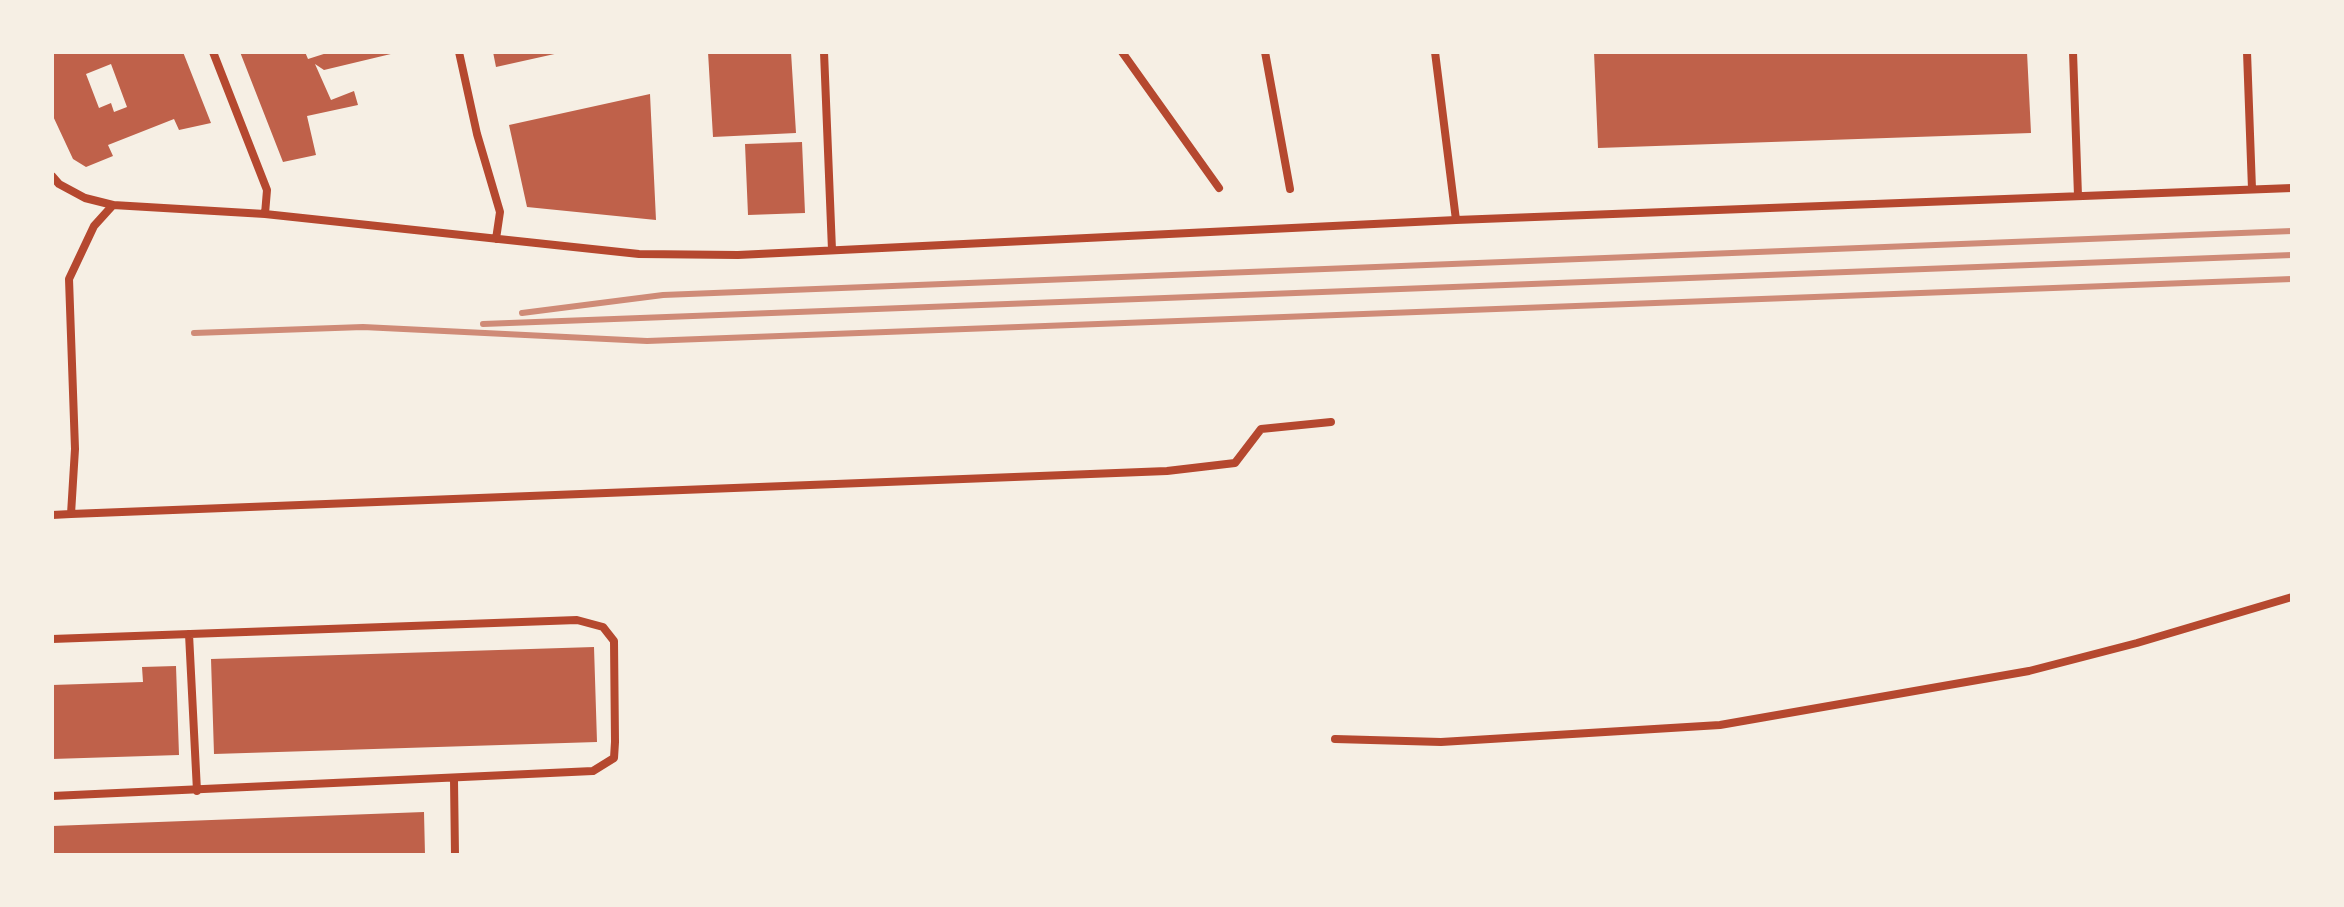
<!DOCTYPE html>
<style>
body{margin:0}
#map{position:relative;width:2344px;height:907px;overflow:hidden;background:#f6efe4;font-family:Figtree,sans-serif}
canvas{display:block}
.frame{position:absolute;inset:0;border:54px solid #f6efe4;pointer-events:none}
</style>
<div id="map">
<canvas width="2344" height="907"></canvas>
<div class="frame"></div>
</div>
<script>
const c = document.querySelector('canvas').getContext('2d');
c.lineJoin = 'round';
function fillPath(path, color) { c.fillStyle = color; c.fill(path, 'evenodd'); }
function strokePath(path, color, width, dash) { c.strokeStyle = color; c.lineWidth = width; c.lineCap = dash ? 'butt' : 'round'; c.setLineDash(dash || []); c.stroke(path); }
const building = new Path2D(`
 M 52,52 L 183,52 L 211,123 L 179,130 L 174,119 L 108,145 L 113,156 L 86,167 L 73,159 L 52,114 ZM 111,64 L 127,107 L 114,112 L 111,103 L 99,108 L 86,74 Z
 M 240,52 L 305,52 L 308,59 L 330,52 L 395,53 L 324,70 L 315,64 L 331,100 L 354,91 L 358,105 L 307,116 L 316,155 L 283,162 Z
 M 493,52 L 559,52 L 559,53 L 496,67 Z
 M 708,52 L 791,52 L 796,133 L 713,137 Z
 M 1594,52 L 2027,52 L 2031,133 L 1598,148 Z
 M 650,94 L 656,220 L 527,207 L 509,125 Z
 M 802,142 L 805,213 L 748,215 L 745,144 Z
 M 594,647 L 597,742 L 214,754 L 211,659 Z
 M 176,666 L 179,755 L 52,759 L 52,685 L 143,682 L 142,667 Z
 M 424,812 L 425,855 L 52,855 L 52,826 Z`);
const minor = new Path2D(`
 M 213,52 L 267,190 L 265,214
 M 459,52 L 477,134 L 500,212 L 496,239
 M 824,52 L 832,250
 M 1122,52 L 1219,188
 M 1265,52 L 1290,189
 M 1435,52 L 1456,220
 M 2073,52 L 2078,196
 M 2247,52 L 2252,189
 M 52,176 L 59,184 L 85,198 L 113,205 L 265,214 L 639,254 L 738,255 L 1456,220 L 2292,188
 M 113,205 L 94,226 L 69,279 L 75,449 L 71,514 L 1167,471 L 1235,463 L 1261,429 L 1331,422
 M 52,515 L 71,514
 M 189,634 L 197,791
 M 52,639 L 577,620 L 603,627 L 614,641 L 615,742 L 614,758 L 593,771 L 52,796
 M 1335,739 L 1441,742 L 1720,725 L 2029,671 L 2137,643 L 2292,597
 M 454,780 L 455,855`);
const rail = new Path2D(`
 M 522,313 L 663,295 L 2292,231
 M 483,324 L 2292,255
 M 194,333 L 363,327 L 647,341 L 2292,279`);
fillPath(building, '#bf614a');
strokePath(minor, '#b5482f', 8);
strokePath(rail, '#cf8b77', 6);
</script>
